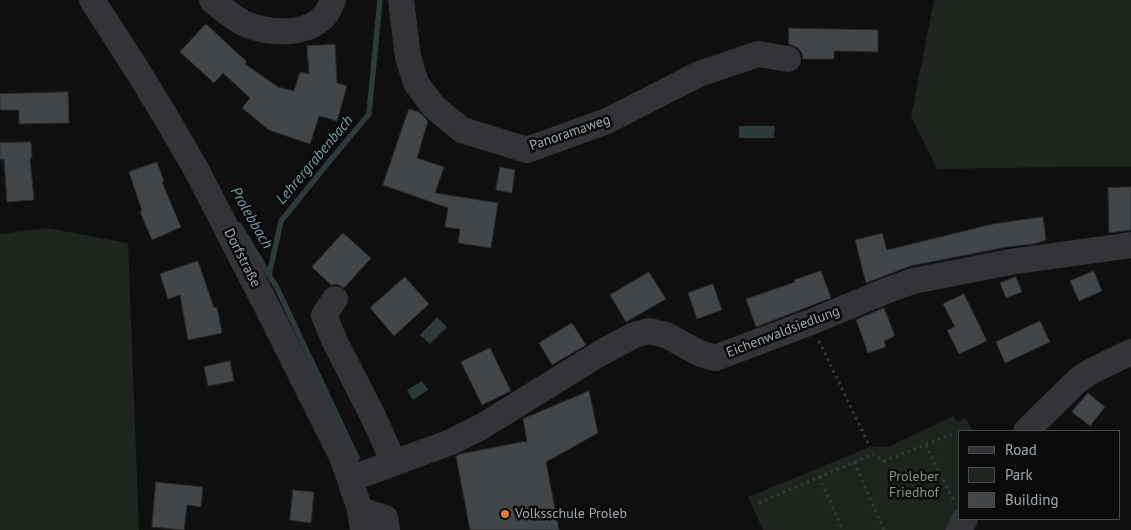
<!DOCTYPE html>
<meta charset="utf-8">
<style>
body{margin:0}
#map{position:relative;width:1131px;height:530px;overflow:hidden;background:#0f0f10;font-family:"PT Sans",sans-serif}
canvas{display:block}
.legend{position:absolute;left:958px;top:430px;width:162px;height:90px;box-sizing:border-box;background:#0a0a0b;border:1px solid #464a4d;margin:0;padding:6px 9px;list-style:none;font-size:15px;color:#a1aab0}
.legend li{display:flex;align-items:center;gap:10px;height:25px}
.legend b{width:25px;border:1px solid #464a4d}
</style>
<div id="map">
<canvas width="1131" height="530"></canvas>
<ul class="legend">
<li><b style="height:6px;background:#323437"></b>Road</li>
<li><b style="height:14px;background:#1e241e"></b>Park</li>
<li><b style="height:14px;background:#434648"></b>Building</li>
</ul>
</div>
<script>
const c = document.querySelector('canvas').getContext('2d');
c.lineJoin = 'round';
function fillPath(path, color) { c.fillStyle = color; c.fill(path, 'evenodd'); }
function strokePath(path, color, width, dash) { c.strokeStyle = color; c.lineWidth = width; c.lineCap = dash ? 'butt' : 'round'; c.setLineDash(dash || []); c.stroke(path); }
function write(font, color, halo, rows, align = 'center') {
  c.font = font + ' "PT Sans",sans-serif'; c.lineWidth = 5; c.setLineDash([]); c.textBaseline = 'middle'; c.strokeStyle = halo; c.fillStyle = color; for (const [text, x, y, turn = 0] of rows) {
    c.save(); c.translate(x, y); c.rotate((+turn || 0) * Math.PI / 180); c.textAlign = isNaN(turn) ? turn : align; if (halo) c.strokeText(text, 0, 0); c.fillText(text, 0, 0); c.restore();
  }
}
const green = new Path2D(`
 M 934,0 L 1131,0 L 1131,167 L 1064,167 L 937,169 L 911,117 Z
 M 47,228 L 128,243 L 139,530 L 0,530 L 0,234 Z
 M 953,416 L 957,422 L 966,418 L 972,431 L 960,431 L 960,514 L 953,530 L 763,530 L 748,497 L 870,447 L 888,447 Z`);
const water = new Path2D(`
 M 739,126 L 775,126 L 774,138 L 739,138 Z
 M 437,317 L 447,327 L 430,344 L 420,335 Z
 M 422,381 L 428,390 L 413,400 L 407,390 Z`);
const stream = new Path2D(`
 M 239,225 L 277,288 L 357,458
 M 269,275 L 281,221 L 328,163 L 369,114 L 380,0`);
const building = new Path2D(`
 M 206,24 L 247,62 L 245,64 L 278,87 L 294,91 L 300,72 L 309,74 L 307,46 L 335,44 L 337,83 L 347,86 L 337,121 L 319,116 L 310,144 L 269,130 L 242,108 L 250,98 L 223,73 L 214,83 L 180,52 Z
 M 789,28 L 878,30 L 878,52 L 834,51 L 834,59 L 803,59 L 802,53 L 798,48 L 789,44 Z
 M 68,92 L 69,123 L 19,124 L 19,110 L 0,110 L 0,94 Z
 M 409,109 L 419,112 L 428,121 L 417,158 L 444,167 L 435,193 L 498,203 L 491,248 L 458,243 L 460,229 L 445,227 L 448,208 L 383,185 Z
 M 31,142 L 32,158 L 30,158 L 34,200 L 7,202 L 4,159 L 0,160 L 0,143 Z
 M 157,162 L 164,181 L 162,182 L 181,227 L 152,240 L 140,212 L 142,211 L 129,172 Z
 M 500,167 L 515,170 L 512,193 L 496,190 Z
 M 1131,187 L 1131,230 L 1109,233 L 1108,188 Z
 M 1043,217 L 1046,240 L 1033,244 L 1007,247 L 910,266 L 866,283 L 855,240 L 882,233 L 887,250 L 993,224 Z
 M 343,233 L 371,258 L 344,288 L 337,284 L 331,285 L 312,267 Z
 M 198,261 L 214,308 L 217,307 L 222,333 L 188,340 L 180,295 L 168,299 L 160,274 Z
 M 821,271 L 831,298 L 756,327 L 746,299 L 795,282 L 794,280 Z
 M 1094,271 L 1102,291 L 1079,301 L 1070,281 Z
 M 649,272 L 666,299 L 626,322 L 610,295 Z
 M 405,277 L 429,304 L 394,336 L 370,308 Z
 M 1016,277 L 1022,292 L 1006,298 L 1000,283 Z
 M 713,284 L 722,310 L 697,319 L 688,293 Z
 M 964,294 L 987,341 L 959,354 L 947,330 L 955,327 L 943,304 Z
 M 884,308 L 895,336 L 884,341 L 886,347 L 868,353 L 856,320 Z
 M 1040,321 L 1050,342 L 1005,363 L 996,342 Z
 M 572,323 L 586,345 L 552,365 L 539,343 Z
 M 490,348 L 511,391 L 482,405 L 461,362 Z
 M 230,361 L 234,381 L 208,386 L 204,367 Z
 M 589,391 L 598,433 L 546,462 L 559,530 L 470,530 L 456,456 L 460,454 L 527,441 L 523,419 Z
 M 1088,393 L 1105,407 L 1090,426 L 1072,412 Z
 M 156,482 L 203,487 L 201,507 L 187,505 L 184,530 L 152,527 Z
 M 293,490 L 314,492 L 311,523 L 290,520 Z`);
const path = new Path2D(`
 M 819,341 L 870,447
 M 926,445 L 953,500
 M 854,462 L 884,530
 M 819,477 L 843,530
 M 759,503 L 873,454 L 884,461 L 955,433`);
const minor = new Path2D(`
 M 92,0 L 139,73 L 167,119 L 196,169 L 265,303 L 343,459 L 360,510 L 363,530
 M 212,0 C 221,8 233,17 243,23 C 268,34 307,37 326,14 C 329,10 331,4 333,0
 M 401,0 L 408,57 L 416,83 L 433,106 L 462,130 L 527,150 L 607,121 L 699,74 L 758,54 L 788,59
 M 335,299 L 324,315 L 335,342 L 373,416 L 394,463
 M 1026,431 L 1078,380 L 1092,371 L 1131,352
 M 350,479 L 451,442 L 481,427 L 599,354 L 634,335 L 649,331 L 666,335 L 699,353 L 715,358 L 811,322 L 888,290 L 913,281 L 1010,262 L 1131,245
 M 360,510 L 385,518 L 387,530
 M 959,530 L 965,519`);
const markers = [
 [505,514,5,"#df7b38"]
];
const streetNames = [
 ["Panoramaweg",570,133,-19],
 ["Dorfstraße",242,258,63],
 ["Eichenwaldsiedlung",783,332,-21]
];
const parkNames = [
 ["Proleber",914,477],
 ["Friedhof",914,493]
];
const poiNames = [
 ["Volksschule Proleb",515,514]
];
const waterNames = [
 ["Lehrergrabenbach",315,160,-50],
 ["Prolebbach",251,218,60]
];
fillPath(green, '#1e241e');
fillPath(water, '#2e393c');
strokePath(stream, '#2e393c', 5.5);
fillPath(building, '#434648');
strokePath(building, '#292a2c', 1);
strokePath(path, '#37393c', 3, [2.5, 4]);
strokePath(minor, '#323437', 26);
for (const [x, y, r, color] of markers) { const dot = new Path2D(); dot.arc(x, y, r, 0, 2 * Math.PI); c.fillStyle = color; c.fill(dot); strokePath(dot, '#0a0a0b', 2); }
write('14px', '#a1aab0', '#0a0a0b', streetNames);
write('14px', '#80997a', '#0a0a0b', parkNames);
write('14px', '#a1aab0', '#0a0a0b', poiNames, 'left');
write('italic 15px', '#7b9fa9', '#0a0a0b', waterNames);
</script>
